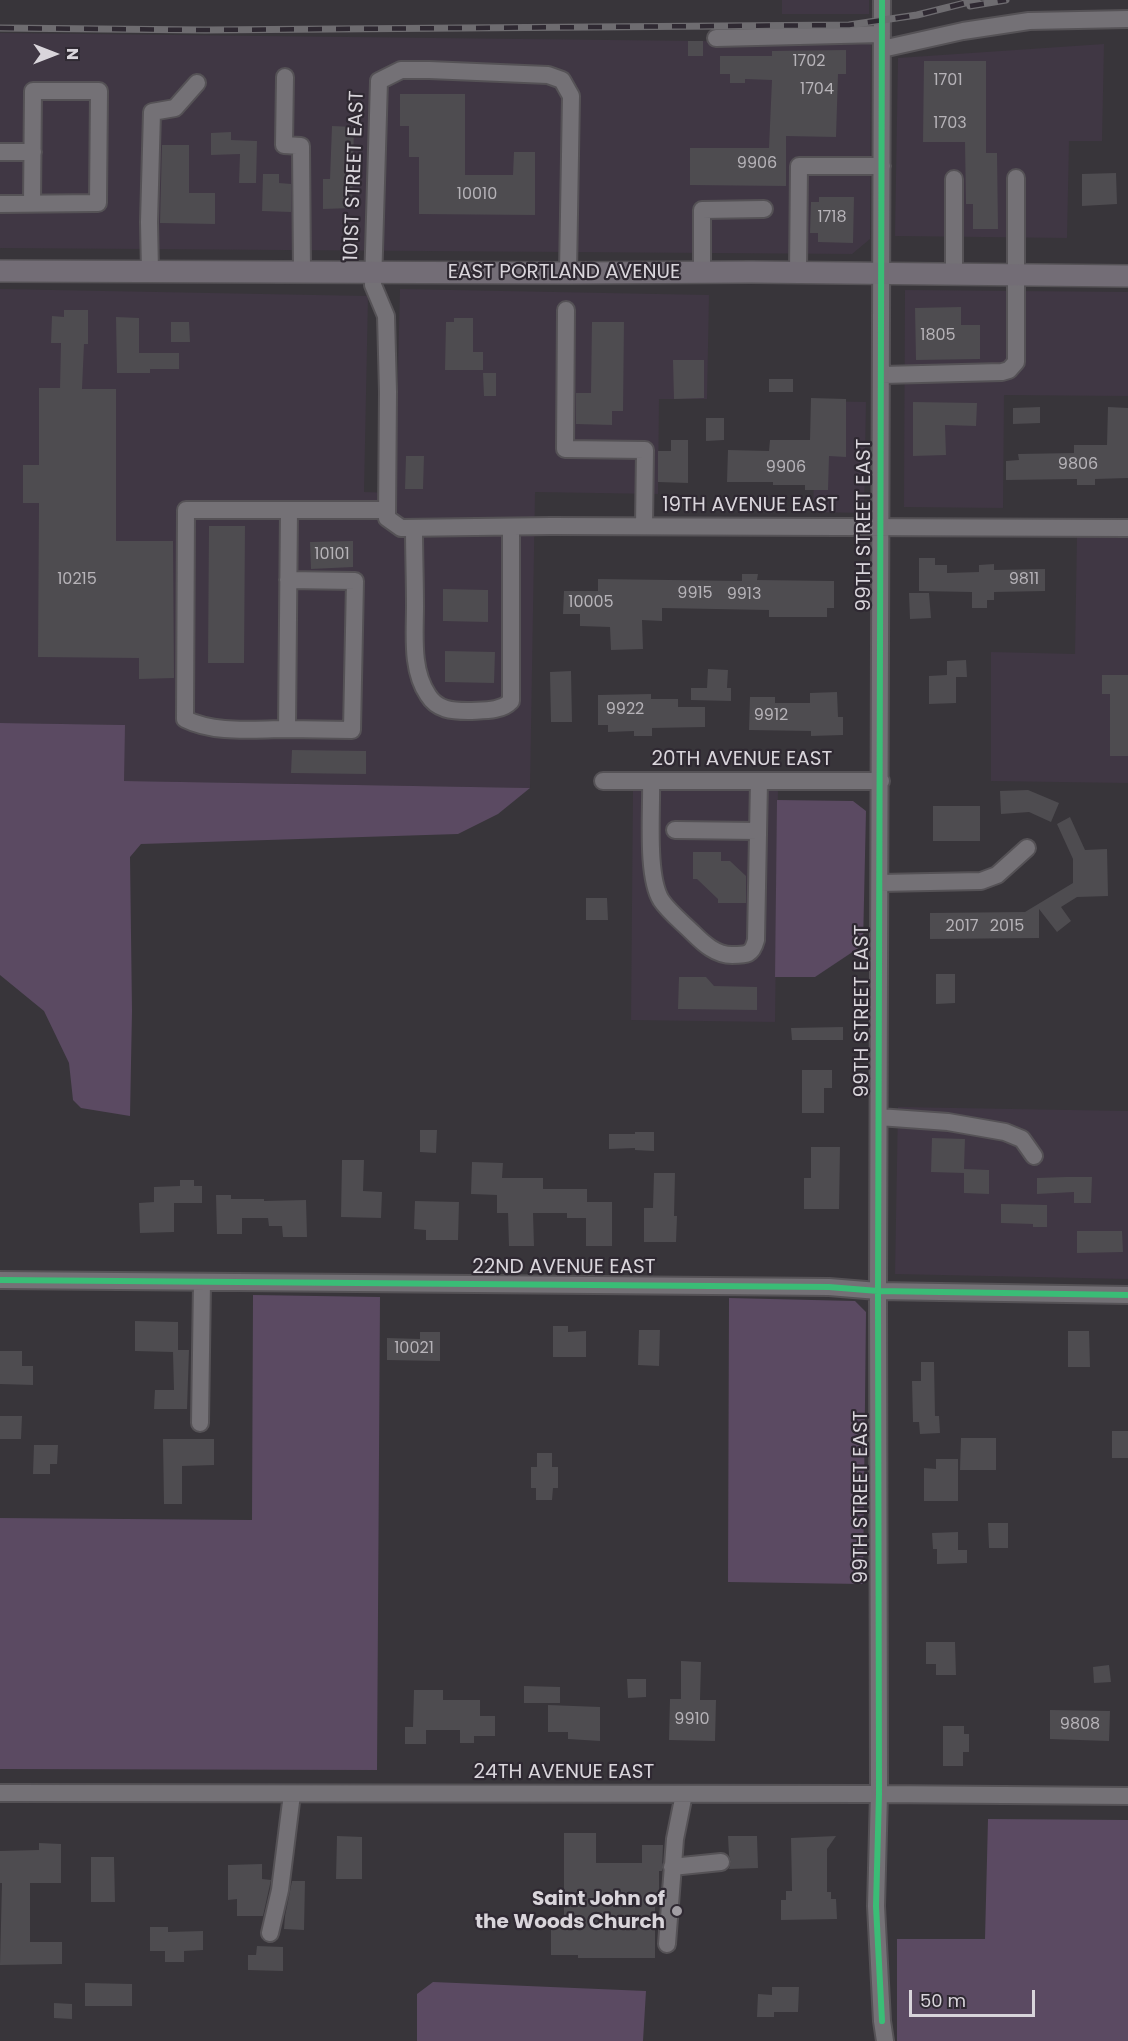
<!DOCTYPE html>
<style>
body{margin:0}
#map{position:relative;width:1128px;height:2041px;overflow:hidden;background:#38353a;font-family:Poppins,sans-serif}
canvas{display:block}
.north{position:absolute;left:24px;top:24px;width:60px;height:60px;-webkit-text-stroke:4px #2f2932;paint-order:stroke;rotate:90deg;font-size:16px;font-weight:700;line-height:24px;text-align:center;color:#d9d5db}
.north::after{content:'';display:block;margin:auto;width:21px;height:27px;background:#d9d5db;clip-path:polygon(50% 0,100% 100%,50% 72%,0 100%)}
.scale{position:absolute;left:909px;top:1990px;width:126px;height:27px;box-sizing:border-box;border:3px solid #d9d5db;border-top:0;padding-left:8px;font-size:18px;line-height:21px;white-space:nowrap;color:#d9d5db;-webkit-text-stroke:4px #2f2932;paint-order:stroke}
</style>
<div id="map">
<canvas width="1128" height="2041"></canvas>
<div class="north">N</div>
<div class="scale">50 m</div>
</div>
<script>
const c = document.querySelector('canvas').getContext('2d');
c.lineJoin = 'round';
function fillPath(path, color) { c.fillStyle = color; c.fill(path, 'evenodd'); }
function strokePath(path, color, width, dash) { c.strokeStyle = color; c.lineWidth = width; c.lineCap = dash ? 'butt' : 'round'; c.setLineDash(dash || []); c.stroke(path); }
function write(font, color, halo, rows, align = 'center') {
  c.font = font + ' Poppins,sans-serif'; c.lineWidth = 4.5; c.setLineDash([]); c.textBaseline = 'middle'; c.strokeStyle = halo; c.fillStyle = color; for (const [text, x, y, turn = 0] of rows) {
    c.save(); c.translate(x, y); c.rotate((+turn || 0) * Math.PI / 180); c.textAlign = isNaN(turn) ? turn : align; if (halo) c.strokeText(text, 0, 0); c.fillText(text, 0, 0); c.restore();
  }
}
const built = new Path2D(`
 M 782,0 L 869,0 L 869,14 L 782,14 Z
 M 0,33 L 871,43 L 870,239 L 852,254 L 0,248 Z
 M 1104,44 L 1102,141 L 1069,141 L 1067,238 L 895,236 L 898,58 Z
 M 0,289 L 368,296 L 364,492 L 395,493 L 400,289 L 709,295 L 707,399 L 659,399 L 658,494 L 535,492 L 530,788 L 123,781 L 124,725 L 0,723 Z
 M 905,290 L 1128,292 L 1128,396 L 1004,395 L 1003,508 L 904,507 Z
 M 816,401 L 866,402 L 864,513 L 813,512 Z
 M 1077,534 L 1128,535 L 1128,783 L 991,781 L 991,652 L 1075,654 Z
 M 633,787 L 778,789 L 775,1022 L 631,1020 Z
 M 898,1107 L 1128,1111 L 1128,1279 L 895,1274 Z`);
const green = new Path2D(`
 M 0,723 L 125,725 L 124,781 L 530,788 L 498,814 L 458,834 L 141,844 L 130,857 L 132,1011 L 130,1116 L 81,1108 L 73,1100 L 69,1063 L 44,1011 L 0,975 Z
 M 777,800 L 853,801 L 866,811 L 863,945 L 815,977 L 775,977 Z
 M 253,1295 L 380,1297 L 377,1770 L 0,1769 L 0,1518 L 252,1520 Z
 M 729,1298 L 855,1301 L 866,1312 L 863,1584 L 728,1582 Z
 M 988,1819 L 1128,1820 L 1128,2041 L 897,2041 L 897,1939 L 985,1939 Z
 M 433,1982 L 646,1991 L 643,2041 L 417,2041 L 417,1994 Z`);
const building = new Path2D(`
 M 688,41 L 703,41 L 703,56 L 688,56 Z
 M 846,50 L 846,74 L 838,74 L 836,137 L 786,136 L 786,186 L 690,185 L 690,148 L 769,148 L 772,80 L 745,79 L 745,83 L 730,83 L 730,74 L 720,74 L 720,56 L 772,56 L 772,51 Z
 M 924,61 L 986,61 L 986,153 L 997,153 L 998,229 L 973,229 L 973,204 L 966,204 L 965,142 L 923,142 Z
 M 400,94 L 465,94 L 465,175 L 513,175 L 514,152 L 535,152 L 535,215 L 419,214 L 419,157 L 409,157 L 409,126 L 400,126 Z
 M 332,126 L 354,127 L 352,208 L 323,209 L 323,179 L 330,179 Z
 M 231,132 L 231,140 L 257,141 L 256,183 L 239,183 L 240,154 L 211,155 L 211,133 Z
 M 162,145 L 189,145 L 189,193 L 215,193 L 215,224 L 160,223 Z
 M 1116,173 L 1117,204 L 1082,206 L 1082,174 Z
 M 263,174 L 279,174 L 279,183 L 291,184 L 291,212 L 262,211 Z
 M 819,197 L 854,197 L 853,243 L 818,242 L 818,233 L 810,233 L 811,202 L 819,202 Z
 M 961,307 L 961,325 L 980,325 L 980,359 L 916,360 L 915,308 Z
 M 64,310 L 88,310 L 88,344 L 84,344 L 82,389 L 116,389 L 116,541 L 173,541 L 174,678 L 139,679 L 139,658 L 38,657 L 39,503 L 23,503 L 23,465 L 39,465 L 39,388 L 60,388 L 61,343 L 51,343 L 52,316 L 64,317 Z
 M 116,317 L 139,318 L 139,353 L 179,353 L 179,369 L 150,369 L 150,373 L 117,373 Z
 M 454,318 L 473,318 L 473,352 L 483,352 L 483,370 L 445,370 L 446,322 L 454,322 Z
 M 171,322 L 189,322 L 190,342 L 171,342 Z
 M 592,322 L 624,322 L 623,411 L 612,411 L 612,425 L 576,424 L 576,393 L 591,393 Z
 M 673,360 L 704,360 L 704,398 L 674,399 Z
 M 483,373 L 496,373 L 496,396 L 484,396 Z
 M 769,379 L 793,379 L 793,392 L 769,392 Z
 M 811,398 L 846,399 L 846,457 L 829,456 L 828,490 L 805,490 L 805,485 L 773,485 L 773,482 L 727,482 L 728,450 L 769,451 L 770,440 L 810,440 Z
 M 913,402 L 977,403 L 976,426 L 945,425 L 946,455 L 913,456 Z
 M 1040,407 L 1040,423 L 1013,424 L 1013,408 Z
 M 1108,407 L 1128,408 L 1128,478 L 1095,479 L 1095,485 L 1077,485 L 1077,479 L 1006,480 L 1006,461 L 1019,460 L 1018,454 L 1074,453 L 1074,445 L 1107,445 Z
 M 706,418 L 724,418 L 724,440 L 706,441 Z
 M 671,440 L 688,440 L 688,483 L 658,482 L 658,451 L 671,451 Z
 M 406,456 L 424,456 L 423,489 L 405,489 Z
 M 209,526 L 245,526 L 244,663 L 208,663 Z
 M 353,541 L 353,567 L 311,569 L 310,542 Z
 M 919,558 L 935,558 L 935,565 L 947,565 L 947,573 L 979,572 L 979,565 L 994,564 L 994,570 L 1045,569 L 1045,591 L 994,592 L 994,600 L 987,600 L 987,608 L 972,608 L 972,592 L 919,591 Z
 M 742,574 L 758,574 L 757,580 L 834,581 L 834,608 L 827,608 L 827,617 L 769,617 L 769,610 L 662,608 L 662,621 L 642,620 L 643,649 L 611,650 L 610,627 L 580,626 L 580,614 L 563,614 L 564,591 L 598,591 L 598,579 L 742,581 Z
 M 443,589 L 488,590 L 488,622 L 443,621 Z
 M 909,593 L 929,593 L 931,618 L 910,619 Z
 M 445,651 L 495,652 L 494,683 L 445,682 Z
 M 966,660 L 967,677 L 956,677 L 956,703 L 929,704 L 929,676 L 947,675 L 947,661 Z
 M 708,669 L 728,670 L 727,688 L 731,688 L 731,701 L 691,700 L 691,688 L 707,688 Z
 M 571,671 L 572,722 L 551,722 L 550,672 Z
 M 1102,675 L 1128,675 L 1128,756 L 1110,756 L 1110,694 L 1102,694 Z
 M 837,692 L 838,717 L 843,717 L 843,735 L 811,736 L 811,731 L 749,730 L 750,697 L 775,697 L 775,703 L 810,703 L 810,693 Z
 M 651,694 L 651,699 L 678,699 L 678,707 L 705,707 L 705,727 L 652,728 L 652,736 L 634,736 L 634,731 L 608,732 L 608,725 L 598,725 L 598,695 Z
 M 292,750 L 366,751 L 366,774 L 291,773 Z
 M 1028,790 L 1059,803 L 1051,822 L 1029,812 L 1001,814 L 1000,791 Z
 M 933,806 L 980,806 L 980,841 L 933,841 Z
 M 1070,817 L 1085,850 L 1107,849 L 1108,896 L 1077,897 L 1061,907 L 1071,921 L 1057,932 L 1039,909 L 1039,938 L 930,939 L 930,913 L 1025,912 L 1073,883 L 1073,859 L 1057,824 Z
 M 693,852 L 721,852 L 721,861 L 730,861 L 746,876 L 746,903 L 718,903 L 718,899 L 697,879 L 693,879 Z
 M 586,898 L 607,898 L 608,920 L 586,920 Z
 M 936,974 L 955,974 L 955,1003 L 936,1004 Z
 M 679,977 L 706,977 L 714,986 L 757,987 L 757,1010 L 678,1009 Z
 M 843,1027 L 843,1040 L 792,1040 L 791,1028 Z
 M 802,1070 L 832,1070 L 832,1088 L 824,1088 L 824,1113 L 802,1113 Z
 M 420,1130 L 437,1130 L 436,1153 L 420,1152 Z
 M 635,1132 L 654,1132 L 654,1151 L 635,1150 L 635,1148 L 609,1149 L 609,1134 L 635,1134 Z
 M 932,1138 L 965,1139 L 964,1169 L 989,1170 L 989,1194 L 964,1193 L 964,1173 L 931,1172 Z
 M 811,1147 L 840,1147 L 839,1209 L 804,1209 L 804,1178 L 811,1178 Z
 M 342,1160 L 364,1160 L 363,1191 L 382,1192 L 381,1218 L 341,1217 Z
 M 472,1162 L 503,1163 L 502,1178 L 543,1178 L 543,1189 L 587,1189 L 587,1202 L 612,1202 L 612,1246 L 586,1246 L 586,1218 L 567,1218 L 567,1213 L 533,1213 L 534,1246 L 509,1246 L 508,1213 L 497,1213 L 497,1195 L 471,1194 Z
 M 654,1173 L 675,1173 L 674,1216 L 677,1216 L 676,1242 L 644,1242 L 644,1208 L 653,1208 Z
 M 1066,1177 L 1092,1177 L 1091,1203 L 1074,1203 L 1074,1192 L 1037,1194 L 1037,1178 Z
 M 180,1180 L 194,1180 L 194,1186 L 202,1186 L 202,1203 L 174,1203 L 174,1232 L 140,1233 L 139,1203 L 154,1202 L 154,1187 L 180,1186 Z
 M 216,1195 L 231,1195 L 231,1199 L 264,1199 L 264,1201 L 306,1200 L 307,1237 L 283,1237 L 282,1226 L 269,1226 L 268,1218 L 242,1218 L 242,1234 L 217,1234 Z
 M 415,1201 L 459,1202 L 458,1240 L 426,1240 L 426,1230 L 414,1229 Z
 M 1001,1204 L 1047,1205 L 1047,1227 L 1033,1227 L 1033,1224 L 1001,1223 Z
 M 1077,1231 L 1122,1231 L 1123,1252 L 1077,1253 Z
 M 135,1321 L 178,1322 L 178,1350 L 189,1350 L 187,1409 L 154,1409 L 155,1390 L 174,1390 L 173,1352 L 135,1351 Z
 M 553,1326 L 568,1326 L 568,1332 L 586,1331 L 586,1357 L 553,1357 Z
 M 639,1330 L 660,1330 L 659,1366 L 638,1365 Z
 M 1068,1331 L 1089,1331 L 1090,1367 L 1068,1367 Z
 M 420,1332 L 440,1332 L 440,1361 L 387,1360 L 387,1338 L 420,1339 Z
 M 0,1351 L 22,1351 L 22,1366 L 33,1366 L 33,1385 L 0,1384 Z
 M 921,1362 L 934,1362 L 935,1416 L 939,1416 L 940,1433 L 920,1434 L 919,1422 L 913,1422 L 912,1381 L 921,1381 Z
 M 0,1416 L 22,1416 L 21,1439 L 0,1439 Z
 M 1112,1431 L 1128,1431 L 1128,1458 L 1112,1458 Z
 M 961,1438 L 996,1438 L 996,1470 L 960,1470 Z
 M 163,1439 L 214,1439 L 214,1465 L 182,1466 L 182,1504 L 164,1504 Z
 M 34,1445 L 58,1445 L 57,1464 L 50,1464 L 50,1474 L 33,1474 Z
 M 537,1453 L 552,1453 L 552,1467 L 558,1467 L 558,1488 L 553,1488 L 552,1500 L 536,1500 L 536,1488 L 531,1488 L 531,1467 L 537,1467 Z
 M 936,1459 L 958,1459 L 958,1501 L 924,1501 L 924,1468 L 936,1469 Z
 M 988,1523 L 1008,1523 L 1008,1548 L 989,1548 Z
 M 958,1532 L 958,1550 L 967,1550 L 967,1563 L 937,1564 L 937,1549 L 933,1549 L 932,1533 Z
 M 926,1642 L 955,1642 L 956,1675 L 936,1675 L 936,1664 L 926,1664 Z
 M 681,1661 L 701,1662 L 700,1700 L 716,1700 L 715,1741 L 669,1740 L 670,1699 L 681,1699 Z
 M 1109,1665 L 1111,1682 L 1094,1683 L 1093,1667 Z
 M 627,1679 L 646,1679 L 646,1697 L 628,1698 Z
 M 524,1686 L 560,1687 L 560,1703 L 524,1703 Z
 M 414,1690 L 443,1690 L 443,1700 L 480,1700 L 480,1716 L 495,1716 L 495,1736 L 474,1736 L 474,1743 L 460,1743 L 460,1730 L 426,1730 L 426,1744 L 405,1744 L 405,1727 L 413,1727 Z
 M 548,1705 L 600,1707 L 600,1741 L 568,1739 L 568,1732 L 548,1732 Z
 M 1050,1710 L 1110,1711 L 1109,1741 L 1050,1739 Z
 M 943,1726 L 964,1726 L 964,1734 L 969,1734 L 969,1752 L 963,1752 L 963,1766 L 943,1766 Z
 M 564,1833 L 596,1833 L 596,1863 L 642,1863 L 642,1845 L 663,1845 L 662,1871 L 659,1871 L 659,1901 L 655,1901 L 655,1958 L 578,1958 L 578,1955 L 551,1955 L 551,1917 L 564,1917 Z
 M 337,1836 L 362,1837 L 362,1879 L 336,1879 Z
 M 728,1836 L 757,1836 L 758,1868 L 729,1869 L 731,1862 L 729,1855 Z
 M 836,1836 L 827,1849 L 827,1892 L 831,1892 L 831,1899 L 836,1899 L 837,1919 L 781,1920 L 781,1900 L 786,1900 L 786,1891 L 792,1891 L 791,1838 Z
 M 39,1843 L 61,1844 L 61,1883 L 30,1883 L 30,1942 L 62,1942 L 62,1964 L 0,1965 L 2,1883 L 0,1883 L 0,1851 L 39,1850 Z
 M 91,1857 L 114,1857 L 115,1902 L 91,1902 Z
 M 262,1864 L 262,1879 L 271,1880 L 263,1916 L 237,1916 L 237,1899 L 228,1900 L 228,1865 Z
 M 292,1881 L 305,1881 L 304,1930 L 284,1929 L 285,1916 Z
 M 150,1927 L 168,1927 L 168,1932 L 203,1931 L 203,1950 L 184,1951 L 184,1962 L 165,1962 L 165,1951 L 150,1951 Z
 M 257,1946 L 283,1947 L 283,1971 L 248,1970 L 248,1955 L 256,1955 Z
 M 85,1983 L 132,1984 L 132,2006 L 85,2006 Z
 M 772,1987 L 799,1987 L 798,2012 L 774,2012 L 774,2017 L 757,2017 L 758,1994 L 772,1995 Z
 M 54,2003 L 72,2004 L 72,2019 L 54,2018 Z`);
const minor = new Path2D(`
 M 882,0 L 878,1291 L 879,1794 L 876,1906 L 882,2021 L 885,2041
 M 716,38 L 882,34
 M 882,49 L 963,31 L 1029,21 L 1128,19
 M 285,77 L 284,145 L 301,146 L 302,272
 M 0,152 L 33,152
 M 954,179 L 954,276
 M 0,204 L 98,203 L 99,91 L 33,91 L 32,203
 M 150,272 L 149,222 L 152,112 L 175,108 L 197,83
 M 568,273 L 571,96 L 562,80 L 548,75 L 429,70 L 401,70 L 379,81 L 373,285 L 386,316 L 388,392 L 387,518 L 401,528 L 551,526 L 1128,528
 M 702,273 L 702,210 L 764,209
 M 798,273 L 799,166 L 882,166
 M 566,310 L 565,449 L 645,450 L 644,526
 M 882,375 L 1002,372 L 1009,370 L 1016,362 L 1016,178
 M 289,510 L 287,729 C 254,729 215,734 185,719 L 186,510 L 387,510
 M 414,528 C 414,554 415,580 415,606 C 415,635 411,670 428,695 C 437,710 452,711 468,711 C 482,710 501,712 511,701 L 511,527
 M 287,729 L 352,730 L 355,581 L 288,580
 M 603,781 L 881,781
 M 651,781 C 652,811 646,875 661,900 C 669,912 682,922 693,933 C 704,944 716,955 732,955 C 747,955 752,955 756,940 L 759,781
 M 675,830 L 758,831
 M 880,883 L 981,881 L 997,875 L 1027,848
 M 879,1117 L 948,1122 L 1005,1132 L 1022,1139 L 1034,1156
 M 0,1280 L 829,1287 L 878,1291 L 1128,1295
 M 200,1423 L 202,1282
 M 0,1793 L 879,1794 L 1128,1796
 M 672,1867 L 721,1862
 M 270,1933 L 280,1890 L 292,1794
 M 667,1944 L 675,1839 L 684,1794`);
const major = new Path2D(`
 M 0,271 L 568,273 L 752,272 L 1128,276`);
const rail = new Path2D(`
 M 970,6 L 1006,0
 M 0,28 L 205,30 L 849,25 L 917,15 L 977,0`);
const cycleway = new Path2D(`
 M 0,1280 L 829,1287 L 878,1291 L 1128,1295
 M 882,2021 L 876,1906 L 879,1794 L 878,1291 L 882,0`);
const markers = [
 [677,1911,6,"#a19da3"]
];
const numberNames = [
 ["1702",809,62],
 ["1701",948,81],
 ["1704",817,90],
 ["1703",950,124],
 ["9906",757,164],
 ["10010",477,195],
 ["1718",832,218],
 ["1805",938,336],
 ["9806",1078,465],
 ["9906",786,468],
 ["10101",332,555],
 ["10215",77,580],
 ["9811",1024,580],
 ["9915",695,594],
 ["9913",744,595],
 ["10005",591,603],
 ["9922",625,710],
 ["9912",771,716],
 ["2017",962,927],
 ["2015",1007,927],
 ["10021",414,1349],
 ["9910",692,1720],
 ["9808",1080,1725]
];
const streetNames = [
 ["101ST STREET EAST",355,176,-88],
 ["EAST PORTLAND AVENUE",564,273],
 ["19TH AVENUE EAST",750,506],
 ["99TH STREET EAST",865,525,-90],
 ["20TH AVENUE EAST",742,760],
 ["99TH STREET EAST",863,1011,-90],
 ["22ND AVENUE EAST",564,1268],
 ["99TH STREET EAST",862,1497,-90],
 ["24TH AVENUE EAST",564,1773]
];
const poiNames = [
 ["Saint John of",665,1900],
 ["the Woods Church",665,1923]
];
fillPath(built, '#403744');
fillPath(green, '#5b4a62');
fillPath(building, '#4e4c50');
strokePath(minor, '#555256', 20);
strokePath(major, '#555256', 24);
strokePath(minor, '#747176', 16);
strokePath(major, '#736d76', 21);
strokePath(rail, '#6e6c70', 7);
strokePath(rail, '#2f2932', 4.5, [14]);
strokePath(cycleway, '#3abd76', 6);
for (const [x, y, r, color] of markers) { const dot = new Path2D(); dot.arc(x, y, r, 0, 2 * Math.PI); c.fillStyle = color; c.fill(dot); strokePath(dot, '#2f2932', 2); }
write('16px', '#b6b3b8', null, numberNames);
write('20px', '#d9d5db', '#2f2932', streetNames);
write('bold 20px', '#d9d5db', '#2f2932', poiNames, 'right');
</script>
